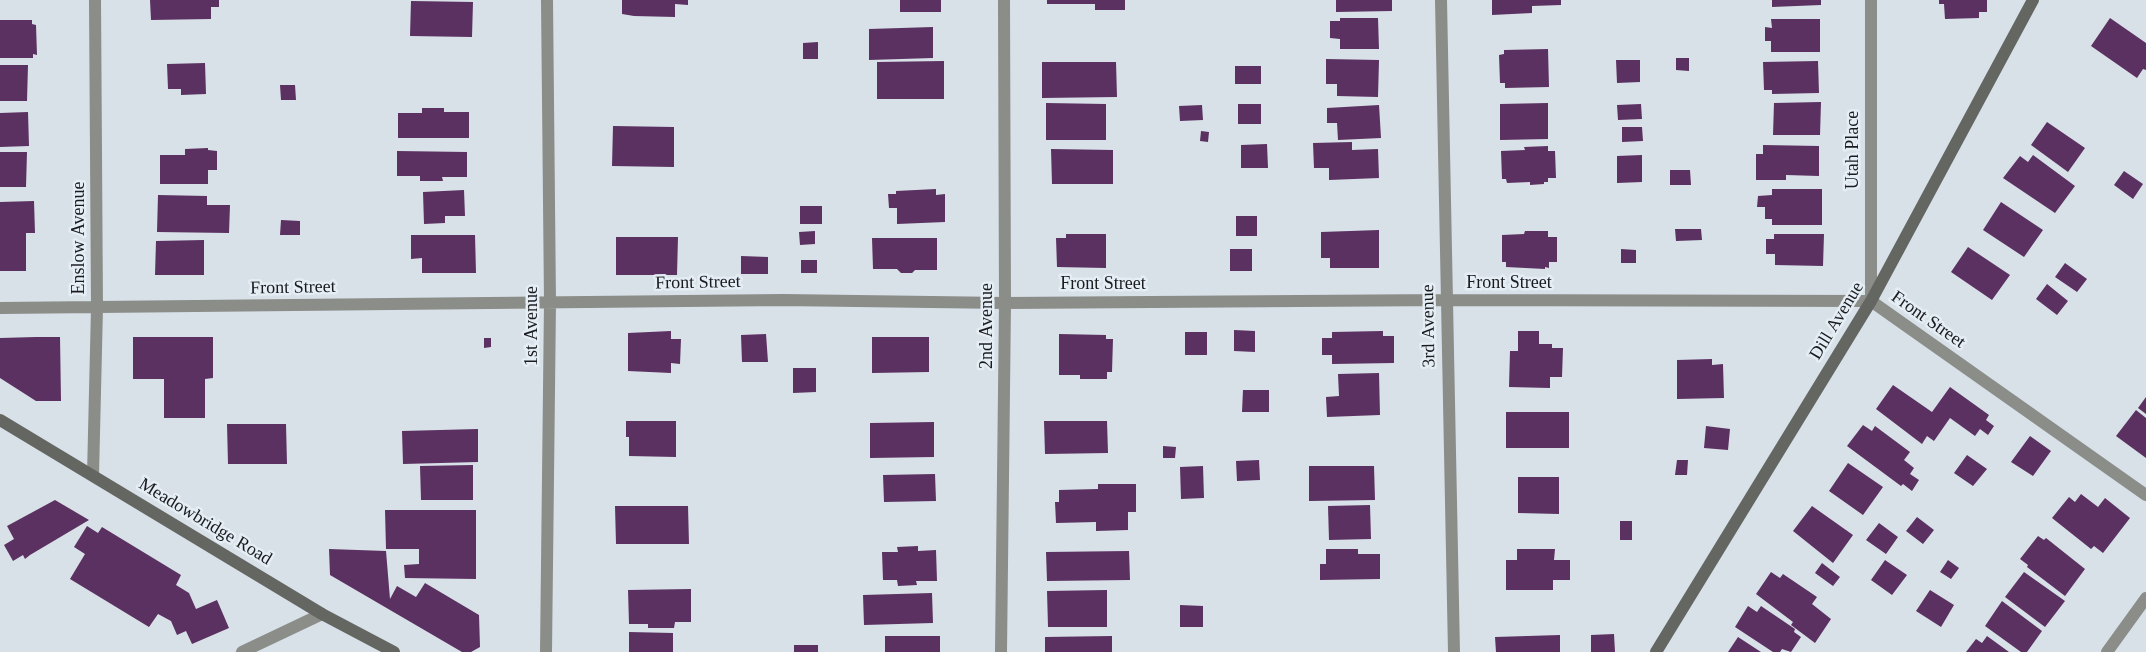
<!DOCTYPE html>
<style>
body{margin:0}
canvas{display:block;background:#d8e0e8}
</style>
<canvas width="2146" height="652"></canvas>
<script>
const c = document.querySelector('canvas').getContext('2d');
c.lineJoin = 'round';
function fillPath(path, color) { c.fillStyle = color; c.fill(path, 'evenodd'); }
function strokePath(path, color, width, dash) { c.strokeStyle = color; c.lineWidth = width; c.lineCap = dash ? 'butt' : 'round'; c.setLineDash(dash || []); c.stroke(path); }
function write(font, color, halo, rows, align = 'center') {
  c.font = font + ' "Times New Roman",serif'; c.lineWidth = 5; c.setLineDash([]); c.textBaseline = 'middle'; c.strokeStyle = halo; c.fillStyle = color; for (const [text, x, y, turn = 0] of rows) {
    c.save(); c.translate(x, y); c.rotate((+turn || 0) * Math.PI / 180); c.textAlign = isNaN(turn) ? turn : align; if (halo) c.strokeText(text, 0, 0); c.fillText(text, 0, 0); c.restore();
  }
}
const building = new Path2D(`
 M 150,0 L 219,0 L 219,7 L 211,7 L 211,19 L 151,20 Z
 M 622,0 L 688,0 L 688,5 L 675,4 L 675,17 L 634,16 L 622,14 Z
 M 900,0 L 941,0 L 941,12 L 900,12 Z
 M 1047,0 L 1125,0 L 1125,10 L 1095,10 L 1095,4 L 1047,4 Z
 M 1336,0 L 1392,0 L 1392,11 L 1336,12 Z
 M 1492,0 L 1561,0 L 1561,5 L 1532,6 L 1532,13 L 1492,15 Z
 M 1772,0 L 1821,0 L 1821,5 L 1772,7 Z
 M 1939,0 L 1987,0 L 1987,12 L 1979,12 L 1979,18 L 1945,19 L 1944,4 L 1939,4 Z
 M 411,1 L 473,2 L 472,37 L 410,36 Z
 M 1340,18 L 1378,18 L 1379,49 L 1340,49 L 1340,39 L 1330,38 L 1330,21 L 1340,21 Z
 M 2110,18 L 2146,43 L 2146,70 L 2143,69 L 2137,78 L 2091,46 Z
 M 1771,19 L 1820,19 L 1820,52 L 1771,52 L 1771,41 L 1765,41 L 1765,27 L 1772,28 Z
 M 0,20 L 32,20 L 32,24 L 36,25 L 37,55 L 33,54 L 33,58 L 0,58 Z
 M 933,27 L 933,58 L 869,60 L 869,29 Z
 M 818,42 L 818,59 L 803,59 L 803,43 Z
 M 1548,49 L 1549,87 L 1505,88 L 1505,83 L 1500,83 L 1499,55 L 1504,54 L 1504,50 Z
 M 1676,58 L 1689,58 L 1689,71 L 1676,70 Z
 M 1326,59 L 1379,60 L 1378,97 L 1337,96 L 1337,84 L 1326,84 Z
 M 1616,60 L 1640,60 L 1640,82 L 1617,83 Z
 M 944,61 L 944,99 L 877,99 L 877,62 Z
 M 1818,61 L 1819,93 L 1772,94 L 1772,90 L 1764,90 L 1763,62 Z
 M 1042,62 L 1116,62 L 1117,97 L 1042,98 Z
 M 205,63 L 206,94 L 181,95 L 181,89 L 168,89 L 167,64 Z
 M 0,65 L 28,65 L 27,101 L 0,101 Z
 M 1235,66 L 1261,66 L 1261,84 L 1235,84 Z
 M 280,85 L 295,85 L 296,100 L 281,100 Z
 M 1821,102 L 1820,135 L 1773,135 L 1774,103 Z
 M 1046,103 L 1106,104 L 1106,140 L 1046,140 Z
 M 1548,103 L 1548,139 L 1500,140 L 1500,104 Z
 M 1238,104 L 1261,104 L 1261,124 L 1238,124 Z
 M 1641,104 L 1642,119 L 1618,120 L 1617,105 Z
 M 1202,105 L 1203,120 L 1180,121 L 1179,106 Z
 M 1379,105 L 1381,138 L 1338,140 L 1337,123 L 1327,123 L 1327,108 Z
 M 422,108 L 444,108 L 444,112 L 469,112 L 469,138 L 398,138 L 398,113 L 422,113 Z
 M 28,112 L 29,146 L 0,147 L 0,113 Z
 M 2047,122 L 2085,148 L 2068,172 L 2031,145 Z
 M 613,126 L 674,127 L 674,167 L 612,166 Z
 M 1622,127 L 1642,127 L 1643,141 L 1622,142 Z
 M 1201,131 L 1209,132 L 1208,142 L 1200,141 Z
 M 1352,142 L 1352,150 L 1378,149 L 1379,178 L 1329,180 L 1329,168 L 1314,168 L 1313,143 Z
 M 1267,144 L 1268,168 L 1241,168 L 1241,145 Z
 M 1763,145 L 1819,146 L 1819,176 L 1786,175 L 1786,180 L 1756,180 L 1756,154 L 1763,154 Z
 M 1548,146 L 1548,151 L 1555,151 L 1556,178 L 1548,178 L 1548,182 L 1544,182 L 1544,184 L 1530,185 L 1530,182 L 1507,183 L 1506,179 L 1502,179 L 1501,151 L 1525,150 L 1524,147 Z
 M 208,148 L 208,150 L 217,151 L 217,170 L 208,170 L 208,184 L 160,184 L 160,155 L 185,155 L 185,149 Z
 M 1051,149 L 1113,150 L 1113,184 L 1052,184 Z
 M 397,151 L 467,152 L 467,177 L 442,177 L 443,181 L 420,181 L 420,176 L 397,176 Z
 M 0,152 L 27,152 L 26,187 L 0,187 Z
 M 1642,155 L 1642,182 L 1617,183 L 1617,156 Z
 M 2033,155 L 2075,186 L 2055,213 L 2003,178 L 2020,156 L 2028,162 Z
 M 1670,170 L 1690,170 L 1691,185 L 1670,185 Z
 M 2124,171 L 2143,184 L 2133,199 L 2114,185 Z
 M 936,189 L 936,195 L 945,194 L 945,222 L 897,224 L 897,208 L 889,208 L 888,194 L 896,194 L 896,191 Z
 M 1772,189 L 1822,189 L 1822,225 L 1772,225 L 1772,219 L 1765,219 L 1765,207 L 1757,207 L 1758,196 L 1772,195 Z
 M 464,190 L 465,216 L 445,216 L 445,223 L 424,224 L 423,192 Z
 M 158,195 L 207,196 L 207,205 L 230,205 L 229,233 L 157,232 Z
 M 34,201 L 35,233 L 26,233 L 26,271 L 0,271 L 0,202 Z
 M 2001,202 L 2043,230 L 2024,257 L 1983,230 Z
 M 800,206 L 822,206 L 822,224 L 800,224 Z
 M 1236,216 L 1257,216 L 1257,236 L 1236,236 Z
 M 281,220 L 300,221 L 300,235 L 280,235 Z
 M 1675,229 L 1701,229 L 1702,240 L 1676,241 Z
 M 1379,230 L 1379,268 L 1330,268 L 1330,258 L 1321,258 L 1321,232 Z
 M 815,231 L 815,244 L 800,245 L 799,232 Z
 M 1525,231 L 1548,231 L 1548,237 L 1557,237 L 1557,262 L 1549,262 L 1549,268 L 1545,267 L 1545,269 L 1506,267 L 1506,262 L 1502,262 L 1502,235 L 1524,234 Z
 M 1066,234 L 1106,234 L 1106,268 L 1057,267 L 1056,238 L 1066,238 Z
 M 1774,234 L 1824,234 L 1823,266 L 1775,265 L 1775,254 L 1766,254 L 1766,239 L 1774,239 Z
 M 411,235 L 475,235 L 476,273 L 422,273 L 422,258 L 411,259 Z
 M 616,237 L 678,237 L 677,275 L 616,275 Z
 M 872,238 L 937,238 L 937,270 L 915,270 L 912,273 L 901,273 L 897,269 L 873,269 Z
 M 204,240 L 204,275 L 155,275 L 156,241 Z
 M 1968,247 L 2010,275 L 1992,300 L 1951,272 Z
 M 1230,249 L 1252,249 L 1252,271 L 1230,271 Z
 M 1621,249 L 1636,250 L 1636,263 L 1621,263 Z
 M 741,256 L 768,257 L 768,274 L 741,274 Z
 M 801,260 L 817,260 L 817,273 L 801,273 Z
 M 2065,263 L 2087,279 L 2077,292 L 2055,277 Z
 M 2047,284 L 2068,301 L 2057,315 L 2036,299 Z
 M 1234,330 L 1255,331 L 1255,352 L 1234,351 Z
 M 671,331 L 671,339 L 681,339 L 680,364 L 671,363 L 671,373 L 628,371 L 628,333 Z
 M 1383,331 L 1383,336 L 1394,336 L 1394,363 L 1332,364 L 1332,355 L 1322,355 L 1322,338 L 1332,338 L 1332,332 Z
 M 1518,331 L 1539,331 L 1539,344 L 1552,344 L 1552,348 L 1563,348 L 1562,377 L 1550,377 L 1550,388 L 1509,387 L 1510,351 L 1518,351 Z
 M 1185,332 L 1207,332 L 1207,355 L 1185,355 Z
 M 766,334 L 768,362 L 742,362 L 741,335 Z
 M 1059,334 L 1106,335 L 1106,339 L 1113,339 L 1112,372 L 1107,372 L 1107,379 L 1080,379 L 1080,375 L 1059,375 Z
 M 36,337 L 60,337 L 61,401 L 36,401 L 0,378 L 0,338 Z
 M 133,337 L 213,337 L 213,378 L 205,379 L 205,418 L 164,418 L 164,379 L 133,379 Z
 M 872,337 L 929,337 L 929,372 L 872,373 Z
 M 484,338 L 491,338 L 491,347 L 484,348 Z
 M 1712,359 L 1712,365 L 1723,364 L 1724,398 L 1677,399 L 1677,360 Z
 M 793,368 L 816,368 L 816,392 L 793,393 Z
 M 1379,373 L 1380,415 L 1327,417 L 1326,397 L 1339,396 L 1338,374 Z
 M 1893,385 L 1932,412 L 1950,387 L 1989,415 L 1986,420 L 1994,426 L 1988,435 L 1980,429 L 1975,436 L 1950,418 L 1934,441 L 1927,436 L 1922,444 L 1876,409 Z
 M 1243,390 L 1269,390 L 1269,412 L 1242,412 Z
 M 2146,397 L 2146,414 L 2138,408 Z
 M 2136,410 L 2146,418 L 2146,458 L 2116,436 Z
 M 1506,412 L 1569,412 L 1569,448 L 1506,448 Z
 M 626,421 L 676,421 L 676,457 L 629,456 L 629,437 L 626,437 Z
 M 1044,421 L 1107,421 L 1108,453 L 1045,454 Z
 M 934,422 L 934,457 L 870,458 L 870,423 Z
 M 227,424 L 286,424 L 287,464 L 228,464 Z
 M 1863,425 L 1872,431 L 1875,426 L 1910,452 L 1904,460 L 1914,468 L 1910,474 L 1919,480 L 1912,491 L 1903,484 L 1901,486 L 1847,446 Z
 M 1706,426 L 1730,429 L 1728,450 L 1704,448 Z
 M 478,429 L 478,462 L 403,464 L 402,431 Z
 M 2030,436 L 2051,451 L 2033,476 L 2011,462 Z
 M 1163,446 L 1176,447 L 1175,458 L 1163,458 Z
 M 1967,455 L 1987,469 L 1973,486 L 1954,473 Z
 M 1259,460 L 1260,480 L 1237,481 L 1236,461 Z
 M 1677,460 L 1688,460 L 1687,475 L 1675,475 Z
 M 1848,463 L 1883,487 L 1863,515 L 1829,491 Z
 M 473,465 L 473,500 L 421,500 L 420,466 Z
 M 1203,466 L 1204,498 L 1181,499 L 1180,467 Z
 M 1309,466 L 1374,466 L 1375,500 L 1309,501 Z
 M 935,474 L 936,501 L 884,502 L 883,475 Z
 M 1518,477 L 1559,477 L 1559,514 L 1518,513 Z
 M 1098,484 L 1136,484 L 1136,512 L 1128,512 L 1128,530 L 1096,531 L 1096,522 L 1056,523 L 1055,502 L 1059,502 L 1059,490 L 1098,489 Z
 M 2081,494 L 2098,507 L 2105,498 L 2130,518 L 2103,553 L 2094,546 L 2091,549 L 2052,518 L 2069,497 L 2075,502 Z
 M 55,500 L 89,520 L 30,555 L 25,559 L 23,555 L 13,561 L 4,545 L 14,539 L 7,526 Z
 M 1370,505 L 1371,539 L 1329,540 L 1328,506 Z
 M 615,506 L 688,506 L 689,544 L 616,544 Z
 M 1812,506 L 1853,535 L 1833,563 L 1793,531 Z
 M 385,510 L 476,510 L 476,579 L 405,578 L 404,565 L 419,564 L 419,549 L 386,549 Z
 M 1917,517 L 1934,530 L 1923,544 L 1906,531 Z
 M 1620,521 L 1632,521 L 1632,540 L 1620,540 Z
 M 1879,523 L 1898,537 L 1886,554 L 1866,540 Z
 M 87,526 L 98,533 L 102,527 L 181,575 L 176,585 L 189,593 L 196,609 L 217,600 L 229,628 L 192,644 L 186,631 L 177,635 L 171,621 L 158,614 L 149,627 L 70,579 L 85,554 L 74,547 Z
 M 2038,536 L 2044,540 L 2046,538 L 2085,569 L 2065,596 L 2027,567 L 2028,565 L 2020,559 Z
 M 918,546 L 918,551 L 936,550 L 937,581 L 916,581 L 917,585 L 898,586 L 897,580 L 883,580 L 882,552 L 898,552 L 897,547 Z
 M 329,549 L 386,551 L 390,599 L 397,586 L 416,597 L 425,583 L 479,615 L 480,647 L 471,652 L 462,652 L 330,575 Z
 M 1326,549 L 1358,549 L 1358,554 L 1380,554 L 1380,579 L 1320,580 L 1320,564 L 1326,564 Z
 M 1517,549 L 1555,549 L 1554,560 L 1570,560 L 1570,580 L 1553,580 L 1553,590 L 1506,590 L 1506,560 L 1517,560 Z
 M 1129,551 L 1130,580 L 1047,581 L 1046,552 Z
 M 1885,560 L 1907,575 L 1892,595 L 1871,580 Z
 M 1948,560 L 1959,568 L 1951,579 L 1940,572 Z
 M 1822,563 L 1840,577 L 1833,586 L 1815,573 Z
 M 1771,572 L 1780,578 L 1783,574 L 1817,597 L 1812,604 L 1831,619 L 1815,643 L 1791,625 L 1793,622 L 1756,594 Z
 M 2024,572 L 2065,601 L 2045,627 L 2005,597 Z
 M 691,589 L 691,622 L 675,622 L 674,628 L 648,628 L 648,624 L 629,624 L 628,590 Z
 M 1107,590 L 1107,627 L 1048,627 L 1047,591 Z
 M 1930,590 L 1954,605 L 1941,627 L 1916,611 Z
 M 932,593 L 933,623 L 864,625 L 863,595 Z
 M 2002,601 L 2042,631 L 2027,652 L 2021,652 L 1985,626 Z
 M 1180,605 L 1203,606 L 1203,627 L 1180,627 Z
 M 1748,606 L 1757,612 L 1761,606 L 1795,629 L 1794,632 L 1801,637 L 1791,652 L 1782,649 L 1780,652 L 1773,652 L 1735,627 Z
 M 629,632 L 673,633 L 673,652 L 629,652 Z
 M 1614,634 L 1615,652 L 1591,652 L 1591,635 Z
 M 1560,635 L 1560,652 L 1496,652 L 1495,637 Z
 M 885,636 L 940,636 L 940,652 L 885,652 Z
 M 1112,636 L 1112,652 L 1045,652 L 1045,637 Z
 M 1987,636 L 2009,652 L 1966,652 L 1976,639 L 1982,643 Z
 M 1738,637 L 1761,652 L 1728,652 Z
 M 794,645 L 818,645 L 818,652 L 794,652 Z`);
const street = new Path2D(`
 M 1441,0 L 1454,652
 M 1871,301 L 1871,0
 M 0,308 L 783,300 L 1005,303 L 1446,300 L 1871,301 L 2146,495
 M 93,475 L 97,308 L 95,0
 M 242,652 L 322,614
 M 546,652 L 550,302 L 547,0
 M 1001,652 L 1005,303 L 1004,0
 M 2107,652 L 2146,598`);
const secondary = new Path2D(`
 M 0,420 L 322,614 L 394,652
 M 1656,652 L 1871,301 L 2033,0`);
const streetNames = [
 ["Utah Place",1853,150,-90],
 ["Enslow Avenue",79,238,-90],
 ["Front Street",698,283,-1],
 ["Front Street",1509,283],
 ["Front Street",1103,284],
 ["Front Street",293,288,-1],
 ["Front Street",1928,320,35],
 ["Dill Avenue",1837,321,-59],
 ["1st Avenue",532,326,-90],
 ["2nd Avenue",987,326,-90],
 ["3rd Avenue",1429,326,-91],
 ["Meadowbridge Road",205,522,31]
];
fillPath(building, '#5b3161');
strokePath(street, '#8b8d89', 12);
strokePath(secondary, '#646661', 12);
write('18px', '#191b1e', '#e5edf5', streetNames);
</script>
